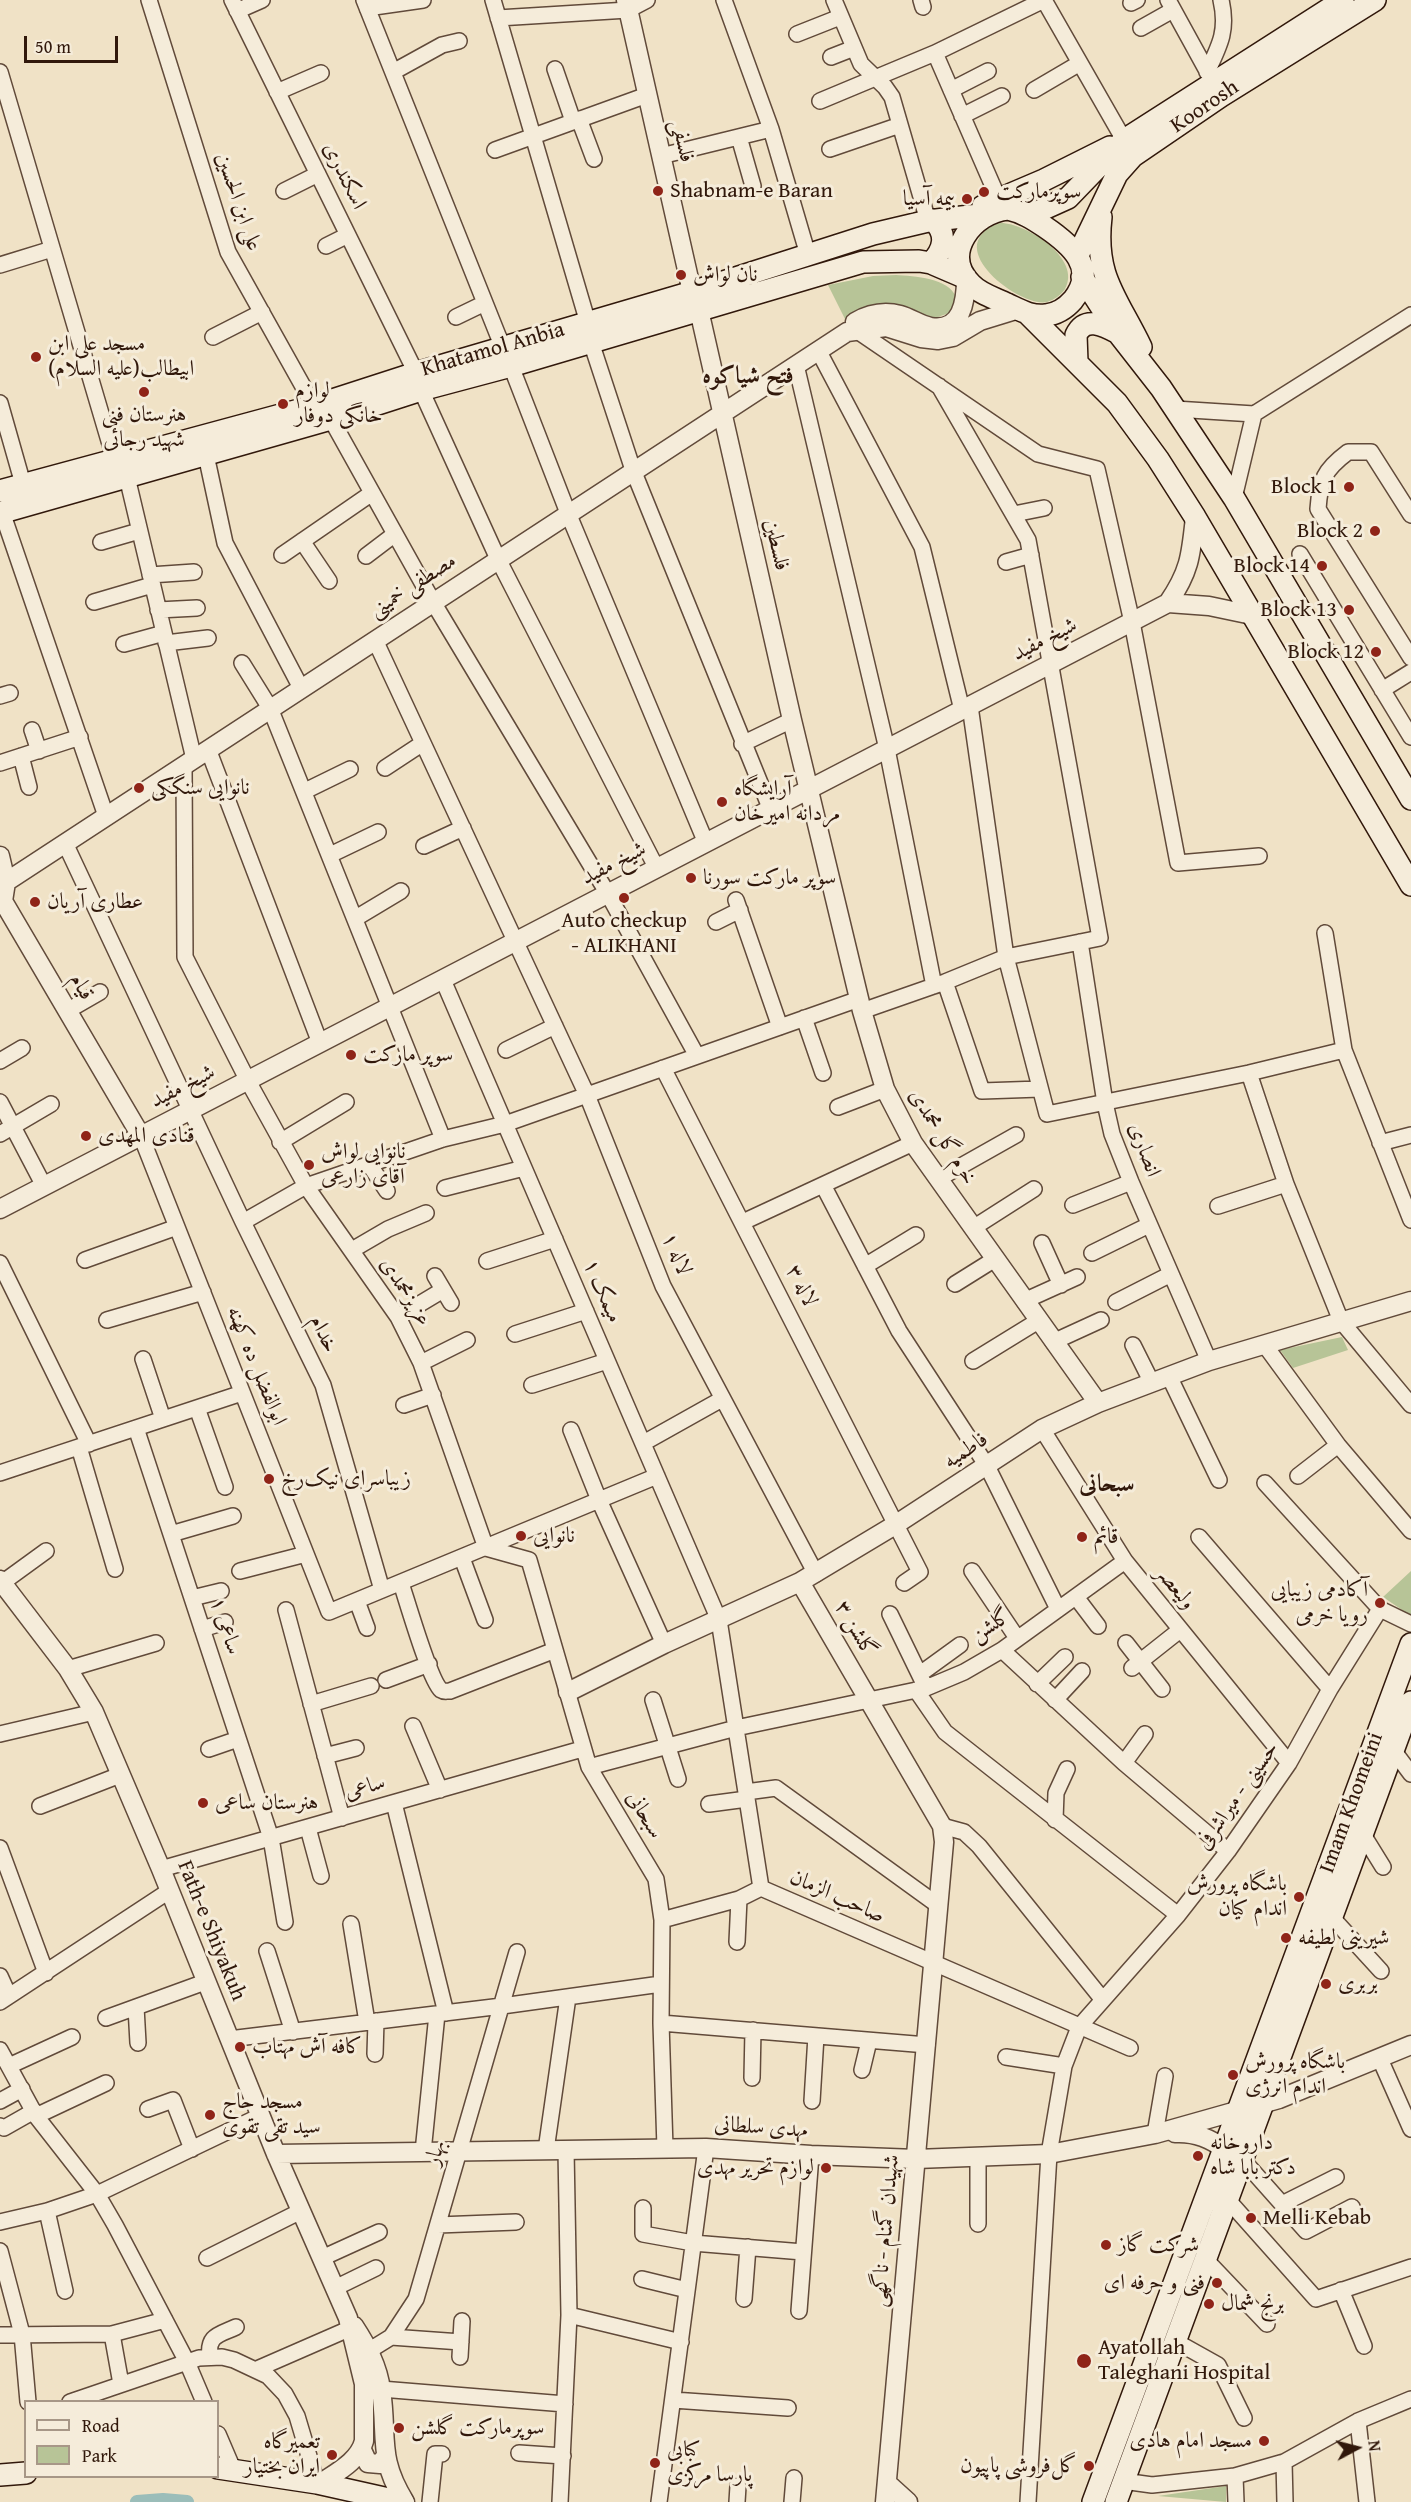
<!DOCTYPE html>
<meta charset="utf-8">
<style>
body{margin:0}
#map{position:relative;width:1411px;height:2502px;overflow:hidden;background:#f0e2c6;font-family:"Gentium Book Plus",serif}
canvas{display:block}
.legend{position:absolute;left:24px;top:2400px;width:195px;height:78px;box-sizing:border-box;background:#f5ecda;border:2px solid #a79787;margin:0;padding:8px 10px;list-style:none;font-size:18px;color:#31180b}
.legend li{display:flex;align-items:center;gap:12px;height:30px}
.legend b{width:30px;border:2px solid #a79787}
.north{position:absolute;left:1327px;top:2418px;width:60px;height:60px;-webkit-text-stroke:4px #f5ecda;paint-order:stroke;rotate:83deg;font-size:16px;font-weight:700;line-height:24px;text-align:center;color:#31180b}
.north::after{content:'';display:block;margin:auto;width:21px;height:27px;background:#31180b;clip-path:polygon(50% 0,100% 100%,50% 72%,0 100%)}
.scale{position:absolute;left:24px;top:36px;width:94px;height:27px;box-sizing:border-box;border:3px solid #31180b;border-top:0;padding-left:8px;font-size:18px;line-height:21px;white-space:nowrap;color:#31180b;-webkit-text-stroke:4px #f5ecda;paint-order:stroke}
</style>
<div id="map">
<canvas width="1411" height="2502"></canvas>
<ul class="legend">
<li><b style="height:8px;background:#f5ecda"></b>Road</li>
<li><b style="height:16px;background:#b7c497"></b>Park</li>
</ul>
<div class="north">N</div>
<div class="scale">50 m</div>
</div>
<script>
const c = document.querySelector('canvas').getContext('2d');
c.lineJoin = 'round';
function fillPath(path, color) { c.fillStyle = color; c.fill(path, 'evenodd'); }
function strokePath(path, color, width, dash) { c.strokeStyle = color; c.lineWidth = width; c.lineCap = dash ? 'butt' : 'round'; c.setLineDash(dash || []); c.stroke(path); }
function write(font, color, halo, rows, align = 'center') {
  c.font = font + ' "Gentium Book Plus",Amiri,serif'; c.lineWidth = 6; c.setLineDash([]); c.textBaseline = 'middle'; c.strokeStyle = halo; c.fillStyle = color; for (const [text, x, y, turn = 0] of rows) {
    c.save(); c.translate(x, y); c.rotate((+turn || 0) * Math.PI / 180); c.textAlign = isNaN(turn) ? turn : align; if (halo) c.strokeText(text, 0, 0); c.fillText(text, 0, 0); c.restore();
  }
}
const green = new Path2D(`
 M 1000,223 C 1024,222 1083,258 1065,289 C 1061,295 1054,300 1047,302 C 1020,308 937,245 1000,223 Z
 M 896,275 C 914,276 949,278 956,297 L 952,312 L 935,318 L 853,314 L 845,319 L 828,285 L 873,276 Z
 M 1342,1337 L 1348,1350 L 1293,1368 L 1280,1350 Z
 M 1411,1571 L 1411,1616 L 1383,1597 Z
 M 1226,2486 L 1226,2502 L 1158,2496 Z`);
const canal = new Path2D(`
 M 137,2502 L 163,2500 L 187,2502`);
const minor = new Path2D(`
 M 149,0 L 228,252 L 314,406
 M 232,0 L 416,373
 M 364,0 L 503,348
 M 493,0 L 588,323
 M 724,0 L 771,129 L 808,255
 M 834,0 L 861,64 L 885,87 L 892,97 L 928,221
 M 921,0 L 923,7
 M 1168,0 L 1218,91
 M 1131,3 L 1137,0
 M 367,8 L 423,0
 M 237,11 L 262,0
 M 498,18 L 628,10 L 647,0
 M 1141,28 L 1173,10
 M 797,34 L 840,17
 M 935,53 L 1002,207
 M 831,57 L 854,48
 M 555,69 L 573,121
 M 0,72 L 115,461
 M 393,72 L 442,45 L 459,41
 M 1207,72 C 1220,45 1228,30 1221,0
 M 951,90 L 988,71
 M 1034,90 L 1080,63
 M 277,92 L 321,73
 M 820,101 L 935,53 L 1044,0 L 1124,140
 M 962,116 L 1002,96
 M 579,119 L 594,159
 M 739,137 L 753,186
 M 830,149 L 900,125
 M 495,150 L 647,95
 M 661,156 L 771,129
 M 284,191 L 318,174
 M 326,246 L 348,235
 M 0,265 L 52,249
 M 456,317 L 485,303
 M 859,332 L 1038,454 L 1097,469 L 1132,622 L 1178,863 L 1259,856
 M 213,337 L 262,312
 M 591,342 L 633,470 L 771,810
 M 818,350 L 922,547 L 962,710
 M 796,365 L 887,749 L 934,986
 M 511,366 L 568,513 L 706,843
 M 421,390 L 498,559 L 657,869
 M 0,403 L 23,484
 M 1175,409 L 1254,414 L 1411,315
 M 331,419 L 433,602 L 608,894 L 697,1056
 M 206,455 L 225,543 L 301,688
 M 127,477 L 194,759
 M 1234,498 L 1254,414
 M 2,512 L 106,816
 M 1014,514 L 1044,508
 M 1411,515 L 1371,452 L 1348,452 C 1324,470 1320,480 1318,509 L 1411,658
 M 302,541 L 329,581
 M 101,542 L 139,531
 M 1300,554 L 1411,737
 M 282,555 L 372,493
 M 366,556 L 395,534
 M 1006,562 L 1031,555
 M 150,575 L 194,572
 M 94,602 L 152,585
 M 158,610 L 197,608
 M 375,640 L 587,1095 L 663,1286 L 816,1574
 M 166,643 L 208,638
 M 124,644 L 164,633
 M 242,663 L 270,708 L 443,1139
 M 1382,690 L 1411,672
 M 0,696 L 10,693
 M 970,706 L 1006,957 L 1047,1114 L 1249,1073 L 1344,1050
 M 32,730 L 39,751
 M 742,744 L 792,720
 M 208,749 L 320,1043
 M 21,756 L 29,787
 M 0,763 L 80,737
 M 184,765 L 185,957 L 248,1081 L 306,1186 L 398,1317 L 421,1363 L 486,1548 L 529,1560 L 589,1767 L 656,1879 L 662,1920 L 661,2023 L 665,2148
 M 385,768 L 423,743
 M 305,791 L 350,769
 M 65,843 L 243,1222 L 323,1385 L 382,1590
 M 424,846 L 463,828
 M 330,855 L 378,832
 M 736,900 L 780,1027
 M 356,918 L 401,891
 M 716,922 L 740,910
 M 1325,933 L 1344,1050 L 1411,1220
 M 1080,942 L 1105,1103 L 1112,1134 L 1131,1182 L 1209,1361
 M 443,980 L 719,1620 L 761,1888
 M 945,982 L 982,1091 L 1040,1089
 M 67,1011 L 100,992
 M 862,1011 L 945,982 L 1006,957 L 1100,938 L 1028,540 L 939,386
 M 804,1018 L 823,1073
 M 506,1050 L 555,1026
 M 0,1061 L 22,1048
 M 663,1068 L 920,1572 L 904,1583
 M 1249,1073 L 1286,1184 L 1341,1321 L 1411,1405
 M 0,1102 L 44,1186
 M 838,1107 L 885,1089
 M 0,1134 L 51,1104
 M 141,1136 L 329,1612 L 657,1476
 M 280,1142 L 346,1102
 M 1380,1143 L 1411,1135
 M 369,1164 L 387,1191
 M 938,1179 L 1016,1135
 M 823,1185 L 899,1331 L 987,1466 L 1058,1609
 M 445,1188 L 524,1168
 M 1073,1205 L 1131,1182
 M 1218,1206 L 1286,1184
 M 243,1222 L 306,1186 L 443,1139 L 505,1124 L 859,999
 M 743,1222 L 913,1143
 M 973,1228 L 1034,1189
 M 1042,1243 L 1061,1285
 M 352,1250 L 388,1229 L 426,1213
 M 1092,1253 L 1149,1225
 M 85,1260 L 177,1227
 M 487,1261 L 555,1239
 M 0,1263 L 89,1444
 M 865,1266 L 916,1235
 M 435,1276 L 451,1303
 M 955,1284 L 995,1259
 M 1024,1301 L 1077,1277
 M 1116,1302 L 1171,1274
 M 398,1317 L 443,1290
 M 107,1320 L 203,1292
 M 515,1334 L 586,1311
 M 1053,1342 L 1101,1320
 M 1264,1344 L 1338,1445 L 1411,1531
 M 1133,1345 L 1151,1381
 M 143,1359 L 163,1419
 M 973,1361 L 1038,1321
 M 421,1363 L 467,1340
 M 1169,1376 L 1219,1480
 M 532,1385 L 607,1361
 M 404,1405 L 433,1395
 M 197,1408 L 225,1487
 M 136,1428 L 271,1838 L 285,1922
 M 1042,1429 L 1125,1561 L 1289,1763
 M 571,1430 L 599,1500 L 664,1644
 M 647,1441 L 722,1399
 M 79,1447 L 115,1569
 M 0,1473 L 242,1393
 M 1298,1476 L 1338,1445
 M 1265,1483 L 1380,1609
 M 171,1534 L 233,1516
 M 1199,1537 L 1330,1689
 M 462,1558 L 485,1620
 M 240,1571 L 306,1554
 M 972,1571 L 1017,1638
 M 2,1583 L 46,1551
 M 401,1583 C 407,1601 430,1681 441,1690 C 444,1692 446,1691 450,1691 L 555,1650
 M 1076,1597 L 1098,1626
 M 192,1598 L 221,1591
 M 357,1601 L 367,1628
 M 286,1610 L 342,1818
 M 890,1614 L 926,1688
 M 202,1629 L 225,1622
 M 1126,1643 L 1162,1689
 M 1002,1650 L 1124,1763 L 1228,1851
 M 1132,1668 L 1180,1630
 M 68,1669 L 156,1643
 M 920,1674 L 960,1645
 M 386,1680 L 429,1664
 M 1037,1684 L 1065,1657
 M 916,1690 L 945,1732 L 1178,1915
 M 653,1700 L 678,1779
 M 1055,1700 L 1082,1671
 M 311,1704 L 371,1686
 M 413,1726 L 440,1790
 M 0,1734 L 94,1712
 M 209,1749 L 238,1739
 M 1393,1750 L 1411,1774
 M 325,1756 L 356,1748
 M 1124,1763 L 1145,1734
 M 589,1767 L 736,1728 L 926,1688 L 964,1672 L 1002,1650 L 1125,1561
 M 746,1792 L 776,1788 L 939,1906
 M 394,1803 L 446,2013
 M 709,1804 L 747,1799
 M 40,1806 L 120,1775
 M 1055,1820 L 1056,1793 L 1067,1769
 M 942,1826 L 964,1832 L 979,1846 L 1103,2000
 M 308,1828 L 321,1876
 M 1362,1833 L 1383,1867
 M 0,1848 L 46,1973
 M 161,1869 L 582,1749
 M 761,1888 L 1130,2048
 M 1327,1912 L 1381,1971
 M 662,1920 L 739,1899 L 761,1888
 M 351,1924 L 367,2022
 M 737,1942 L 739,1899
 M 267,1951 L 293,2032
 M 0,1976 L 9,1996
 M 0,2002 L 169,1891
 M 136,2007 L 138,2043
 M 106,2018 L 205,1982
 M 661,2023 L 927,2045
 M 229,2039 L 502,2006 L 661,1984
 M 0,2050 L 36,2116 L 97,2194 L 115,2225 L 187,2362 L 204,2402
 M 375,2054 L 376,2021
 M 1006,2057 L 1064,2066
 M 1380,2059 L 1411,2129
 M 9,2066 L 72,2037
 M 862,2070 L 869,2041
 M 752,2078 L 753,2030
 M 0,2101 L 22,2089
 M 812,2101 L 816,2036
 M 148,2109 L 173,2100 L 192,2149
 M 36,2116 L 106,2083
 M 0,2126 L 4,2128 L 34,2111
 M 1155,2134 L 1165,2076
 M 546,2150 L 568,1997
 M 423,2152 L 437,2014
 M 1242,2159 L 1306,2231 L 1352,2207
 M 1227,2199 L 1316,2299 L 1411,2267
 M 1282,2204 L 1336,2177
 M 643,2208 L 643,2234 L 693,2243 L 803,2252
 M 47,2211 L 65,2291
 M 0,2222 L 47,2211 L 97,2194 L 260,2116
 M 978,2224 L 978,2158
 M 438,2225 L 516,2222
 M 0,2251 L 22,2334 L 28,2402
 M 207,2258 L 301,2211
 M 322,2258 L 379,2232
 M 1206,2260 L 1267,2324
 M 642,2279 L 687,2290
 M 335,2288 L 376,2268
 M 1341,2290 L 1364,2346
 M 744,2299 L 748,2247
 M 799,2311 L 811,2155
 M 569,2315 L 681,2342
 M 112,2334 L 121,2384
 M 0,2335 L 112,2334 L 165,2320
 M 391,2337 L 461,2342
 M 1175,2341 L 1218,2365 L 1244,2418
 M 370,2350 L 391,2337 L 416,2299 L 517,1952
 M 210,2357 C 207,2335 219,2335 236,2327
 M 460,2357 L 462,2321
 M 257,2369 L 351,2328
 M 381,2389 L 565,2404
 M 673,2400 L 788,2408
 M 70,2402 L 199,2358 L 222,2357 L 234,2360 L 268,2376 L 285,2394 L 297,2416 L 317,2483
 M 1358,2421 L 1367,2502
 M 218,2434 L 233,2469
 M 519,2453 L 563,2456
 M 1284,2462 L 1285,2502
 M 1235,2476 L 1236,2502
 M 1123,2481 L 1152,2485 L 1235,2476 L 1284,2462 L 1358,2421 L 1411,2399
 M 430,2502 L 435,2454 L 442,2454
 M 560,2502 L 569,2315 L 566,2150
 M 659,2502 L 706,2148
 M 737,2502 L 738,2486
 M 792,2502 L 794,2478
 M 1028,2502 L 1049,2154 L 1064,2066 L 1079,2027 L 1178,1915 L 1228,1851 L 1289,1763 L 1330,1689 L 1380,1609 L 1411,1624`);
const tertiary = new Path2D(`
 M 626,0 L 692,292
 M 699,310 L 792,720 L 862,1011 L 885,1089 L 913,1143 L 1098,1403
 M 855,322 C 869,314 885,311 900,315 C 911,318 920,325 931,327 C 962,332 966,301 966,278
 M 1168,603 L 1209,606 L 1252,615
 M 0,856 L 6,882 L 3,901 L 141,1136
 M 6,882 L 847,332 L 886,327 L 921,338 L 938,340 L 953,337 L 980,321 L 1019,309
 M 0,1209 L 1168,603 C 1190,571 1191,555 1195,517
 M 0,1580 L 68,1669 L 94,1712 L 161,1869 L 276,2154 L 348,2318 L 364,2384 L 364,2441 C 359,2461 337,2472 321,2483
 M 800,1582 L 942,1826 L 944,1842 L 885,2502
 M 568,1692 L 664,1644 L 800,1582 L 895,1525 L 1042,1429 L 1098,1403 L 1209,1361 L 1411,1301
 M 1175,2133 C 1194,2132 1209,2137 1224,2149
 M 276,2154 L 706,2148 L 811,2155 L 916,2159 L 1049,2154 L 1155,2134 L 1279,2099 L 1411,2045
 M 354,2326 C 367,2346 378,2366 381,2390 C 388,2437 377,2457 405,2502
 M 362,2450 L 368,2463 L 380,2464 L 385,2457
 M 887,2483 L 908,2502`);
const secondary = new Path2D(`
 M 983,206 L 1044,180 L 1110,147
 M 1008,209 C 1022,212 1033,219 1045,227 C 1070,244 1099,268 1073,300 C 1066,308 1057,314 1046,315 C 1031,317 1020,310 1007,304 C 995,298 980,294 971,284 C 940,254 973,212 1008,209 Z
 M 1028,216 L 1068,198 L 1124,140 L 1343,0
 M 1101,217 C 1094,277 1117,297 1141,347
 M 1078,255 L 1117,174 L 1133,156 L 1221,96 L 1375,0
 M 931,263 C 944,250 948,234 933,220
 M 1082,277 L 1118,333 L 1161,388 L 1234,498 L 1411,799
 M 1028,314 L 1117,403 L 1158,459 L 1195,517 L 1411,885
 M 1077,362 L 1076,335 C 1085,316 1103,325 1118,333
 M 0,491 L 314,406 L 416,373 L 692,292 L 873,234 L 928,221 L 987,214
 M 0,513 L 331,419 L 421,390 L 511,366 L 863,262 L 919,261 L 931,263 L 966,278
 M 218,2468 L 317,2483 L 402,2502
 M 0,2475 L 26,2473
 M 1093,2502 L 1411,1644
 M 1116,2502 L 1411,1702`);
const markers = [
 [658,191,6,"#8f2418"],
 [984,192,6,"#8f2418"],
 [967,199,6,"#8f2418"],
 [681,275,6,"#8f2418"],
 [36,357,6,"#8f2418"],
 [144,392,6,"#8f2418"],
 [283,404,6,"#8f2418"],
 [1349,487,6,"#8f2418"],
 [1375,531,6,"#8f2418"],
 [1322,566,6,"#8f2418"],
 [1349,610,6,"#8f2418"],
 [1376,652,6,"#8f2418"],
 [139,788,6,"#8f2418"],
 [722,802,6,"#8f2418"],
 [691,878,6,"#8f2418"],
 [624,898,6,"#8f2418"],
 [35,902,6,"#8f2418"],
 [351,1055,6,"#8f2418"],
 [86,1136,6,"#8f2418"],
 [309,1165,6,"#8f2418"],
 [269,1479,6,"#8f2418"],
 [521,1536,6,"#8f2418"],
 [1082,1537,6,"#8f2418"],
 [1380,1603,6,"#8f2418"],
 [203,1803,6,"#8f2418"],
 [1299,1897,6,"#8f2418"],
 [1286,1938,6,"#8f2418"],
 [1326,1984,6,"#8f2418"],
 [240,2047,6,"#8f2418"],
 [1233,2075,6,"#8f2418"],
 [210,2115,6,"#8f2418"],
 [1198,2156,6,"#8f2418"],
 [826,2168,6,"#8f2418"],
 [1251,2218,6,"#8f2418"],
 [1106,2245,6,"#8f2418"],
 [1217,2283,6,"#8f2418"],
 [1209,2304,6,"#8f2418"],
 [1084,2361,8,"#8f2418"],
 [399,2428,6,"#8f2418"],
 [1264,2441,6,"#8f2418"],
 [332,2455,6,"#8f2418"],
 [655,2463,6,"#8f2418"],
 [1089,2466,6,"#8f2418"]
];
const streetNames = [
 ["Koorosh",1205,107,-34],
 ["فلسفی",682,141,77],
 ["اسکندری",344,176,64],
 ["علی ابن الحسین",238,202,71],
 ["Khatamol Anbia",493,350,-16],
 ["فلسطین",776,545,77],
 ["مصطفی خمینی",413,586,-33],
 ["شیخ مفید",1045,640,-27],
 ["شیخ مفید",614,864,-27],
 ["قیام",81,987,60],
 ["شیخ مفید",183,1087,-27],
 ["خرم گل محمدی",942,1137,58],
 ["انصاری",1144,1150,70],
 ["لاله ۱",676,1254,67],
 ["لاله ۳",801,1286,63],
 ["میمک ۱",602,1291,67],
 ["عزیزمحمدی",405,1292,58],
 ["خدام",323,1334,64],
 ["ابوالفضل ده کهنه",256,1366,68],
 ["فاطمیه",966,1451,-33],
 ["ولیعصر",1175,1588,51],
 ["ساعی ۱",225,1626,72],
 ["گلشن",991,1626,-33],
 ["گلشن ۳",855,1629,60],
 ["ساعی",365,1788,-16],
 ["حسینی - میراشرفی",1238,1796,-55],
 ["Imam Khomeini",1352,1803,-70],
 ["سبحانی",644,1815,59],
 ["صاحب الزمان",837,1897,24],
 ["Fath-e Shiyakuh",211,1931,68],
 ["مهدی سلطانی",761,2128,4],
 ["بهار",436,2153,-73],
 ["شهیدان گمنام - ناگهی",886,2231,-85]
];
const poiNames = [
 ["Shabnam-e Baran",670,191],
 ["سوپرمارکت",996,192],
 ["بیمه آسیا",955,199,"right"],
 ["نان لواش",693,275],
 ["مسجد علی ابن",48,344],
 ["ابیطالب(علیه السلام)",48,369],
 ["لوازم",295,391],
 ["خانگی دوفار",295,416],
 ["هنرستان فنی",144,415,"center"],
 ["شهید رجائی",144,440,"center"],
 ["Block 1",1337,487,"right"],
 ["Block 2",1363,531,"right"],
 ["Block 14",1310,566,"right"],
 ["Block 13",1337,610,"right"],
 ["Block 12",1364,652,"right"],
 ["نانوایی سنگکی",151,788],
 ["آرایشگاه",734,789],
 ["مردانه امیرخان",734,814],
 ["سوپر مارکت سورنا",703,878],
 ["عطاری آریان",47,902],
 ["Auto checkup",624,921,"center"],
 ["- ALIKHANI",624,946,"center"],
 ["سوپر مارکت",363,1055],
 ["قنادی المهدی",98,1136],
 ["نانوایی لواش",321,1152],
 ["آقای زارعی",321,1177],
 ["زیباسرای نیک‌رخ",281,1479],
 ["نانوایی",533,1536],
 ["قائم",1094,1537],
 ["آکادمی زیبایی",1368,1590,"right"],
 ["رویا خرمی",1368,1615,"right"],
 ["هنرستان ساعی",215,1803],
 ["باشگاه پرورش",1287,1884,"right"],
 ["اندام کیان",1287,1909,"right"],
 ["شیرینی لطیفه",1298,1938],
 ["بربری",1338,1984],
 ["کافه آش مهتاب",252,2047],
 ["باشگاه پرورش",1245,2062],
 ["اندام انرژی",1245,2087],
 ["مسجد حاج",222,2102],
 ["سید تقی تقوی",222,2127],
 ["داروخانه",1210,2143],
 ["دکتر بابا شاه",1210,2168],
 ["لوازم تحریر مهدی",814,2168,"right"],
 ["Melli Kebab",1263,2218],
 ["شرکت گاز",1118,2245],
 ["فنی و حرفه ای",1205,2283,"right"],
 ["برنج شمال",1221,2304],
 ["Ayatollah",1098,2348],
 ["Taleghani Hospital",1098,2373],
 ["سوپرمارکت گلشن",411,2428],
 ["مسجد امام هادی",1252,2441,"right"],
 ["تعمیرگاه",320,2442,"right"],
 ["ایران بختیار",320,2467,"right"],
 ["کبابی",667,2450],
 ["پارسا مرکزی",667,2475],
 ["گل‌فروشی پاپیون",1077,2466,"right"]
];
const neighbourhoodNames = [
 ["فتح شیاکوه",748,377],
 ["سبحانی",1107,1485]
];
fillPath(green, '#b7c497');
strokePath(canal, '#9bbdb9', 14);
strokePath(minor, '#614a3a', 18);
strokePath(tertiary, '#614a3a', 21);
strokePath(secondary, '#31180b', 24);
strokePath(minor, '#f5ecda', 15);
strokePath(tertiary, '#f5ecda', 18);
strokePath(secondary, '#f5ecda', 21);
for (const [x, y, r, color] of markers) { const dot = new Path2D(); dot.arc(x, y, r, 0, 2 * Math.PI); c.fillStyle = color; c.fill(dot); strokePath(dot, '#f5ecda', 2); }
write('22px', '#31180b', '#f5ecda', streetNames);
write('22px', '#31180b', '#f5ecda', poiNames, 'left');
write('bold 24px', '#31180b', '#f5ecda', neighbourhoodNames);
</script>
